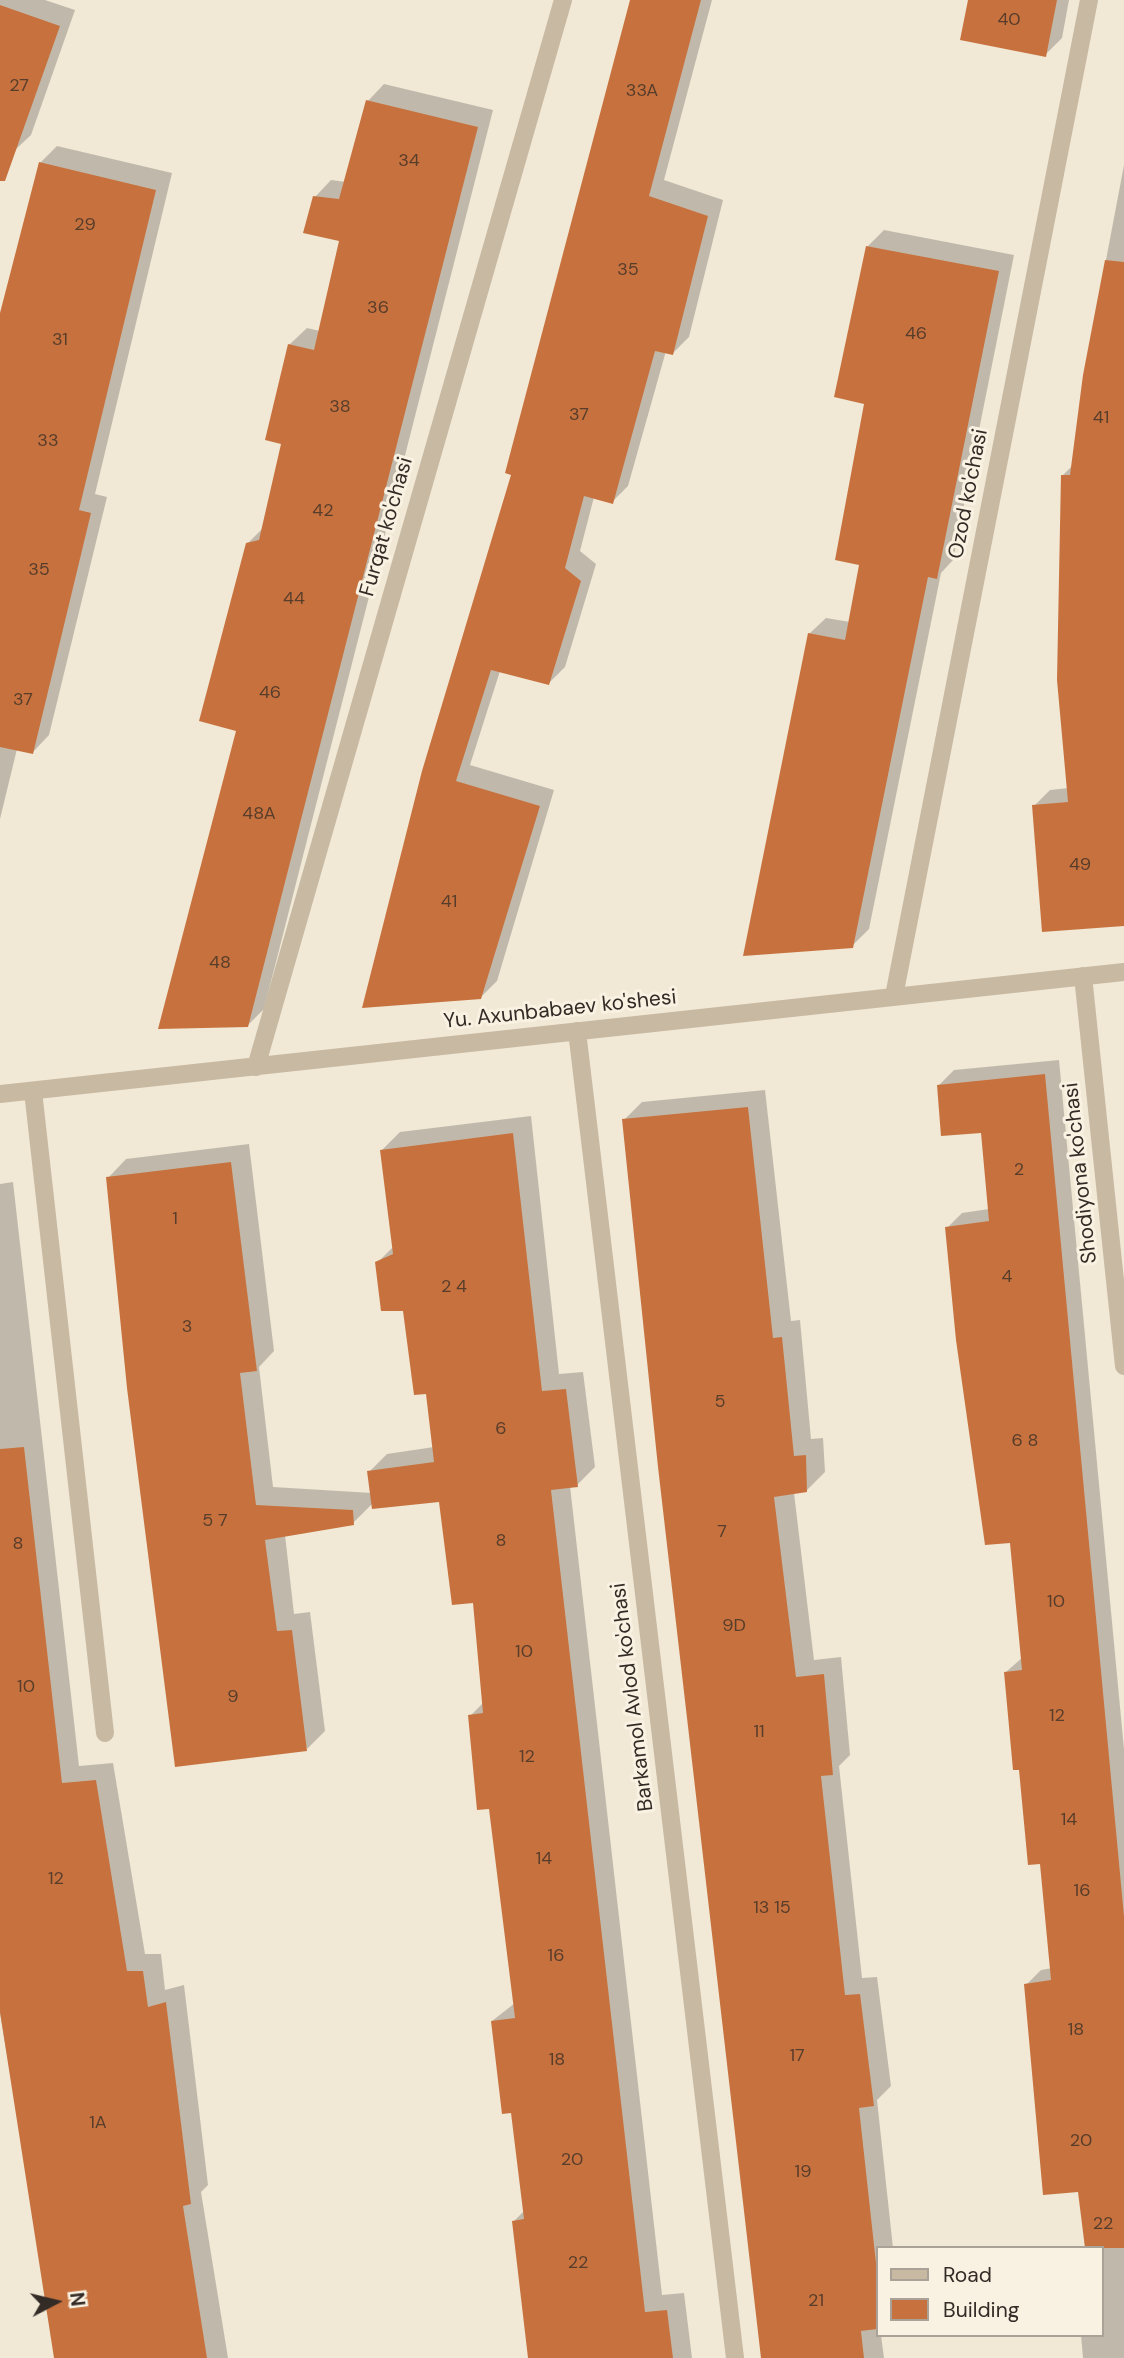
<!DOCTYPE html>
<style>
body{margin:0}
#map{position:relative;width:1124px;height:2358px;overflow:hidden;background:#f1e8d6;font-family:"DM Sans",sans-serif}
canvas{display:block}
.legend{position:absolute;left:876px;top:2246px;width:228px;height:91px;box-sizing:border-box;background:#f9f1e2;border:2px solid #aaa296;margin:0;padding:9px 12px;list-style:none;font-size:21px;color:#332b25}
.legend li{display:flex;align-items:center;gap:14px;height:35px}
.legend b{width:35px;border:2px solid #aaa296}
.north{position:absolute;left:21px;top:2267px;width:70px;height:70px;-webkit-text-stroke:5px #f9f1e2;paint-order:stroke;rotate:83deg;font-size:19px;font-weight:700;line-height:28px;text-align:center;color:#332b25}
.north::after{content:'';display:block;margin:auto;width:24px;height:32px;background:#332b25;clip-path:polygon(50% 0,100% 100%,50% 72%,0 100%)}
</style>
<div id="map">
<canvas width="1124" height="2358"></canvas>
<ul class="legend">
<li><b style="height:9px;background:#c8b9a2"></b>Road</li>
<li><b style="height:19px;background:#c7723e"></b>Building</li>
</ul>
<div class="north">N</div>
</div>
<script>
const c = document.querySelector('canvas').getContext('2d');
c.lineJoin = 'round';
function fillPath(path, color) { c.fillStyle = color; c.fill(path, 'evenodd'); }
function strokePath(path, color, width, dash) { c.strokeStyle = color; c.lineWidth = width; c.lineCap = dash ? 'butt' : 'round'; c.setLineDash(dash || []); c.stroke(path); }
function write(font, color, halo, rows, align = 'center') {
  c.font = font + ' "DM Sans",sans-serif'; c.lineWidth = 6; c.setLineDash([]); c.textBaseline = 'middle'; c.strokeStyle = halo; c.fillStyle = color; for (const [text, x, y, turn = 0] of rows) {
    c.save(); c.translate(x, y); c.rotate((+turn || 0) * Math.PI / 180); c.textAlign = isNaN(turn) ? turn : align; if (halo) c.strokeText(text, 0, 0); c.fillText(text, 0, 0); c.restore();
  }
}
const shadow = new Path2D(`
 M 0,0 L 45,0 L 75,10 L 31,135 L 15,150 L 0,145 Z
 M 631,0 L 712,0 L 664,180 L 723,200 L 689,337 L 673,353 L 666,351 L 628,486 L 612,502 L 594,497 L 580,551 L 596,564 L 565,667 L 549,683 L 500,671 L 470,765 L 554,790 L 497,981 L 481,997 L 364,1006 L 514,474 Z
 M 970,0 L 1069,0 L 1062,38 L 1045,55 Z
 M 384,84 L 493,110 L 264,1009 L 247,1026 L 247,544 L 263,528 L 283,443 L 267,439 L 290,344 L 307,328 L 320,331 L 341,240 L 315,197 L 331,180 L 346,182 L 368,101 Z
 M 57,146 L 172,173 L 95,494 L 107,497 L 49,735 L 33,752 L 17,749 L 0,819 L 0,327 L 40,163 Z
 M 1124,165 L 1124,924 L 1034,806 L 1050,790 L 1069,788 L 1062,476 L 1073,465 L 1084,376 Z
 M 884,230 L 1014,255 L 953,560 L 941,573 L 869,929 L 852,946 L 809,634 L 826,618 L 850,622 L 861,563 L 867,247 Z
 M 1059,1060 L 1124,1749 L 1124,2358 L 1083,2358 L 1081,2335 L 1101,2335 L 1101,2248 L 1079,2190 L 1026,1985 L 1041,1970 L 1052,1968 L 1041,1862 L 1021,1768 L 1006,1672 L 1023,1657 L 1012,1541 L 947,1228 L 962,1213 L 989,1209 L 982,1132 L 939,1085 L 954,1070 Z
 M 765,1090 L 791,1321 L 800,1320 L 811,1439 L 823,1438 L 825,1472 L 807,1490 L 794,1493 L 814,1660 L 841,1657 L 850,1755 L 839,1766 L 862,1978 L 877,1977 L 891,2086 L 877,2100 L 893,2248 L 877,2248 L 877,2335 L 881,2335 L 884,2358 L 762,2358 L 624,1120 L 642,1102 Z
 M 531,1116 L 559,1374 L 583,1372 L 595,1467 L 577,1485 L 570,1486 L 662,2295 L 684,2293 L 692,2358 L 530,2358 L 514,2221 L 525,2210 L 512,2111 L 492,2021 L 515,2003 L 491,1807 L 470,1716 L 484,1702 L 475,1601 L 441,1500 L 373,1503 L 353,1523 L 285,1535 L 294,1614 L 310,1612 L 325,1731 L 307,1749 L 108,1178 L 126,1159 L 249,1144 L 274,1351 L 259,1367 L 273,1487 L 372,1493 L 369,1472 L 387,1454 L 434,1447 L 427,1392 L 405,1310 L 377,1263 L 394,1246 L 382,1150 L 400,1132 Z
 M 13,1182 L 79,1766 L 113,1763 L 145,1954 L 161,1954 L 165,1990 L 184,1985 L 208,2185 L 201,2192 L 228,2358 L 57,2358 L 0,2013 L 0,1184 Z`);
const building = new Path2D(`
 M 630,0 L 701,0 L 649,196 L 708,216 L 673,355 L 655,351 L 613,504 L 584,496 L 565,568 L 581,581 L 549,685 L 491,670 L 456,781 L 540,806 L 481,999 L 362,1008 L 422,771 L 511,475 L 505,473 Z
 M 968,0 L 1057,0 L 1046,57 L 960,40 Z
 M 0,5 L 60,26 L 5,181 L 0,181 Z
 M 366,100 L 478,127 L 248,1027 L 158,1029 L 236,731 L 199,721 L 246,543 L 259,540 L 281,444 L 265,440 L 288,344 L 314,350 L 339,241 L 303,233 L 313,196 L 339,199 Z
 M 39,162 L 156,190 L 79,510 L 91,513 L 33,754 L 0,747 L 0,313 Z
 M 866,246 L 999,271 L 937,579 L 928,577 L 853,948 L 743,956 L 808,633 L 845,640 L 859,565 L 835,560 L 864,404 L 834,397 Z
 M 1105,260 L 1124,262 L 1124,926 L 1042,932 L 1032,805 L 1068,802 L 1057,680 L 1061,475 L 1070,475 L 1083,375 Z
 M 1045,1074 L 1124,1916 L 1124,2248 L 1085,2248 L 1078,2192 L 1043,2195 L 1024,1984 L 1051,1980 L 1040,1864 L 1028,1865 L 1019,1770 L 1013,1770 L 1004,1672 L 1022,1670 L 1010,1543 L 985,1545 L 956,1340 L 945,1227 L 989,1221 L 981,1133 L 941,1136 L 937,1085 Z
 M 748,1107 L 773,1338 L 782,1337 L 794,1456 L 806,1455 L 807,1492 L 774,1497 L 796,1677 L 824,1674 L 833,1775 L 821,1776 L 845,1995 L 860,1994 L 874,2106 L 859,2108 L 877,2272 L 877,2329 L 861,2331 L 864,2358 L 761,2358 L 658,1467 L 622,1119 Z
 M 513,1133 L 542,1391 L 566,1389 L 578,1487 L 551,1490 L 645,2312 L 667,2310 L 673,2358 L 528,2358 L 512,2221 L 524,2219 L 511,2113 L 502,2114 L 491,2021 L 515,2018 L 489,1809 L 477,1810 L 468,1715 L 483,1713 L 473,1603 L 452,1605 L 439,1502 L 372,1509 L 367,1471 L 434,1462 L 426,1394 L 414,1395 L 403,1311 L 381,1311 L 375,1262 L 393,1254 L 380,1150 Z
 M 231,1162 L 257,1371 L 240,1373 L 256,1505 L 353,1510 L 354,1525 L 265,1540 L 277,1631 L 292,1630 L 307,1751 L 175,1767 L 127,1388 L 106,1177 Z
 M 24,1447 L 62,1783 L 96,1780 L 127,1971 L 143,1971 L 148,2007 L 166,2002 L 191,2204 L 183,2206 L 207,2358 L 54,2358 L 0,2012 L 0,1449 Z`);
const minor = new Path2D(`
 M 1083,976 L 1124,1366
 M 894,996 L 1089,0
 M 577,1031 L 735,2358
 M 256,1067 L 563,0
 M 33,1091 L 105,1733
 M 0,1094 L 1124,972`);
const numberNames = [
 ["40",1009,20],
 ["27",19,86],
 ["33A",642,91],
 ["34",409,161],
 ["29",85,225],
 ["35",628,270],
 ["36",378,308],
 ["46",916,334],
 ["31",60,340],
 ["38",340,407],
 ["37",579,415],
 ["41",1101,418],
 ["33",48,441],
 ["42",323,511],
 ["35",39,570],
 ["44",294,599],
 ["46",270,693],
 ["37",23,700],
 ["48A",259,814],
 ["49",1080,865],
 ["41",449,902],
 ["48",220,963],
 ["2",1019,1170],
 ["1",175,1219],
 ["4",1007,1277],
 ["2 4",454,1287],
 ["3",187,1327],
 ["5",720,1402],
 ["6",501,1429],
 ["6 8",1025,1441],
 ["5 7",215,1521],
 ["7",722,1532],
 ["8",501,1541],
 ["8",18,1544],
 ["10",1056,1602],
 ["9D",734,1626],
 ["10",524,1652],
 ["10",26,1687],
 ["9",233,1697],
 ["12",1057,1716],
 ["11",759,1732],
 ["12",527,1757],
 ["14",1069,1820],
 ["14",544,1859],
 ["12",56,1879],
 ["16",1082,1891],
 ["13 15",772,1908],
 ["16",556,1956],
 ["18",1076,2030],
 ["17",797,2056],
 ["18",557,2060],
 ["1A",98,2123],
 ["20",1081,2141],
 ["20",572,2160],
 ["19",803,2172],
 ["22",1103,2224],
 ["22",578,2263],
 ["21",816,2301]
];
const streetNames = [
 ["Ozod ko'chasi",969,494,-79],
 ["Furqat ko'chasi",387,527,-74],
 ["Yu. Axunbabaev ko'shesi",560,1010,-6],
 ["Shodiyona ko'chasi",1081,1173,-96],
 ["Barkamol Avlod ko'chasi",633,1697,-97]
];
fillPath(shadow, '#0003');
fillPath(building, '#c7723e');
strokePath(minor, '#c8b9a2', 18);
write('18px', '#583d2b', null, numberNames);
write('21px', '#332b25', '#f9f1e2', streetNames);
</script>
